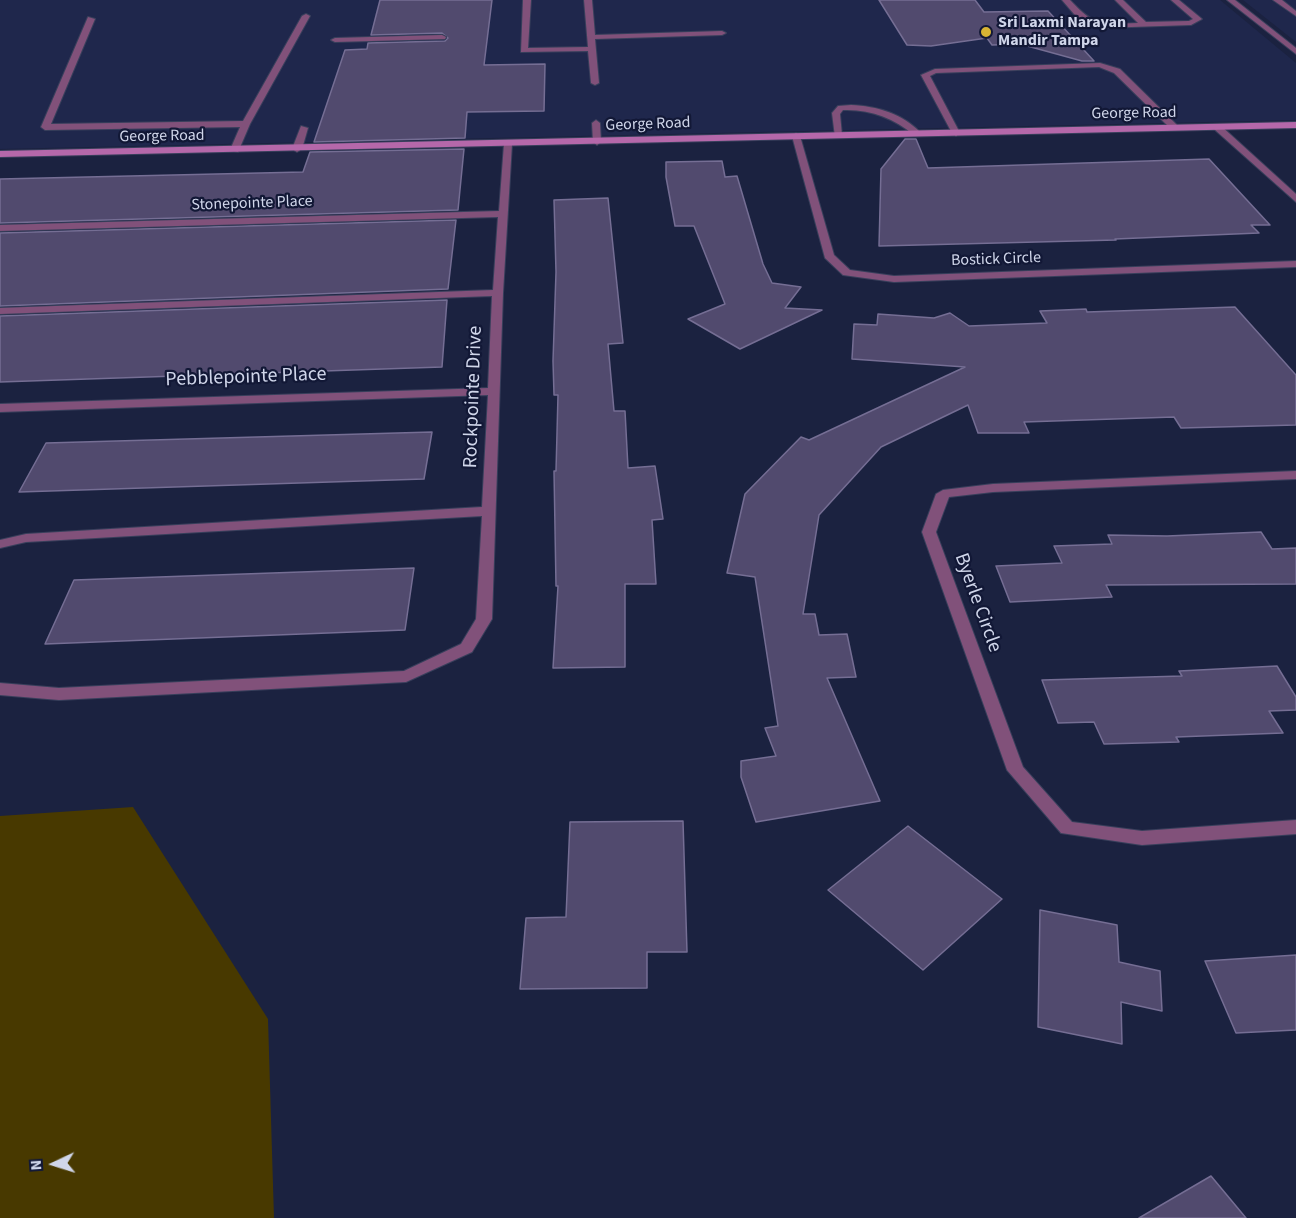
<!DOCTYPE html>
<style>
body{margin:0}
#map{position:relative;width:1296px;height:1218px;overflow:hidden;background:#1b2240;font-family:"Source Sans 3",sans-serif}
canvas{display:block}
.north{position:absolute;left:24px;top:1134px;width:60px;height:60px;-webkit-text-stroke:4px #121836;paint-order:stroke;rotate:266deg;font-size:16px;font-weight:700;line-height:24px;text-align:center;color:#d0d6ea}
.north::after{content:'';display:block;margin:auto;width:21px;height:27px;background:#d0d6ea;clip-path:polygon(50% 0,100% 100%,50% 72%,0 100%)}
</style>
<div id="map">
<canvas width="1296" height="1218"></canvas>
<div class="north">N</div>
</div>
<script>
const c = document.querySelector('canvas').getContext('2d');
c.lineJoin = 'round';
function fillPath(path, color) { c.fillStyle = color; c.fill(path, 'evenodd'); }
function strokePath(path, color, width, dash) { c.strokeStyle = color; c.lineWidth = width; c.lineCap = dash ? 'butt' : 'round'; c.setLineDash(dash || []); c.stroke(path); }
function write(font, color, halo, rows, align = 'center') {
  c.font = font + ' "Source Sans 3",sans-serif'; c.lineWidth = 4.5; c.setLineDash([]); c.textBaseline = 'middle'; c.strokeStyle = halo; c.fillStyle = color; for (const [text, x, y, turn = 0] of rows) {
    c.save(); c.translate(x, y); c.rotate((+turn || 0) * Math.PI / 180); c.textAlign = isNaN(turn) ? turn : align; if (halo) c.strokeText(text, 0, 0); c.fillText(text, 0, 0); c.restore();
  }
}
const built = new Path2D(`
 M 0,0 L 1220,0 L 1296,63 L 1296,120 L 0,149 Z
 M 1243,0 L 1296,0 L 1296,42 Z`);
const green = new Path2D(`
 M 133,807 L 268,1019 L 274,1218 L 0,1218 L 0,816 Z`);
const building = new Path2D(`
 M 380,0 L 492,0 L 484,65 L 545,64 L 544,111 L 467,112 L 465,138 L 314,142 L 345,50 L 367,49 L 368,43 L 445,41 L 448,38 L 442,33 L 371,35 Z
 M 879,0 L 975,0 L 984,12 L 1048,11 L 1094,61 L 1082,61 L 1020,44 L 992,45 L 987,38 L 931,46 L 907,45 Z
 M 905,139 L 916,139 L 928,168 L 1209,159 L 1270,225 L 1251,225 L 1259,233 L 1115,239 L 1116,240 L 879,246 L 881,169 Z
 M 464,149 L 458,210 L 0,223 L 0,179 L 303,172 L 310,152 Z
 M 722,161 L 725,177 L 737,176 L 763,264 L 772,283 L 801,287 L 785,308 L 822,310 L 740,349 L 688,319 L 725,304 L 694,226 L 675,226 L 666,177 L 666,162 Z
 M 608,198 L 623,343 L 608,344 L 614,411 L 625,411 L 628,468 L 655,466 L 663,519 L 652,520 L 656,584 L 625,584 L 625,667 L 553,668 L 558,586 L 556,586 L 554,471 L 556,471 L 558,395 L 554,395 L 553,361 L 556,272 L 554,200 Z
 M 456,220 L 448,289 L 0,306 L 0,233 Z
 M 447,300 L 442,367 L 0,382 L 0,316 Z
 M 1235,307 L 1296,375 L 1296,425 L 1181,428 L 1174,417 L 1024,422 L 1029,433 L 978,433 L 968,405 L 881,447 L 819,515 L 803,614 L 815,614 L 819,635 L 847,634 L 856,677 L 827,678 L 880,801 L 756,822 L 741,777 L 741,761 L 776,756 L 765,728 L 778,726 L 755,577 L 727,573 L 745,494 L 801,437 L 809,440 L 965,367 L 852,359 L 854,324 L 877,325 L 878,314 L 934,318 L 950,313 L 969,326 L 1047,323 L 1040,311 L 1086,309 L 1087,312 Z
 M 432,432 L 424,479 L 19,492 L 46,443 Z
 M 1261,532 L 1272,549 L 1296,548 L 1296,584 L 1106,585 L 1112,597 L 1010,602 L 996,566 L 1062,563 L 1054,546 L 1112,544 L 1108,535 L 1167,536 Z
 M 414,568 L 405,630 L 45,644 L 74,580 Z
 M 1277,666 L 1296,697 L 1296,710 L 1269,711 L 1283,733 L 1176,737 L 1179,742 L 1104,744 L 1094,722 L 1058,723 L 1042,680 L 1182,676 L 1179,671 Z
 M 683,821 L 687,952 L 647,952 L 647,988 L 520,989 L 526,918 L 566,917 L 570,822 Z
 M 908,826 L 1002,899 L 923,970 L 828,890 Z
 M 1040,910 L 1117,925 L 1119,962 L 1160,971 L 1162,1011 L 1121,1002 L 1122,1044 L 1038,1027 Z
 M 1296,955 L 1296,1030 L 1236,1033 L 1205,961 Z
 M 1211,1176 L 1246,1218 L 1139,1218 Z`);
const lane = new Path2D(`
 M 523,0 L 531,0 L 528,48 L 588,47 L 584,0 L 592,0 L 595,35 L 722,31 L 726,33 L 722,35 L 595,39 L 599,83 L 595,85 L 591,83 L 588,51 L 521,52 Z
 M 1062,0 L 1070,0 C 1096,28 1102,24 1138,23 L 1115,0 L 1123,0 L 1146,22 L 1189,21 L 1193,19 L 1171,0 L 1179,0 L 1202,19 L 1191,25 L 1102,28 L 1080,21 Z
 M 1273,0 L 1282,0 L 1296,11 L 1296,16 Z
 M 306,14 L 310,16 L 250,124 L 238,152 L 230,150 L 240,127 L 45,130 L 41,127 L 88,17 L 95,19 L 51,124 L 243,121 L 302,16 Z
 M 442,35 L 446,37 L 445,39 L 335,42 L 331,40 L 335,38 Z
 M 1100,63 L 1120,69 L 1178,126 L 1178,130 L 1172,130 L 1114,73 L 1099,67 L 936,73 L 930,76 L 960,133 L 956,136 L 952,133 L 921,75 L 935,69 Z
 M 851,105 C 877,106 903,114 921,133 L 914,135 C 893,118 871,109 843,110 L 840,114 L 842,135 L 835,137 L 832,113 L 838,106 Z
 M 596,120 L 600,123 L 601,142 L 597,145 L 593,142 L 592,123 Z
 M 301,126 L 308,128 L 302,149 L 297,152 L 292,149 Z`);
const street = new Path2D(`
 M 1227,0 L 1235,0 L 1296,48 L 1296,54 Z
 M 1214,125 L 1220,125 L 1296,194 L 1296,202 L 1214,129 Z
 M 796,133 L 800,136 L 834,255 L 850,270 L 894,276 L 1296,261 L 1296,267 L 894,282 L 843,275 L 825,258 L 792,136 Z
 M 508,141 L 512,144 L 503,293 L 492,619 L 472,652 L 406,682 L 59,700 L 0,695 L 0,683 L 59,688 L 404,671 L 461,644 L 476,619 L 482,516 L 26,542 L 0,548 L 0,540 L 26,534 L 482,507 L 488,395 L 0,412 L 0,404 L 488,388 L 492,296 L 0,314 L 0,308 L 493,290 L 498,217 L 0,231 L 0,225 L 499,211 L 504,144 Z
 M 1296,471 L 1296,479 L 993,492 L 949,497 L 936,532 L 1023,767 L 1072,822 L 1142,831 L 1296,820 L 1296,834 L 1142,845 L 1061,833 L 1007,770 L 922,532 L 936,494 L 943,490 L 993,484 Z`);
const secondary = new Path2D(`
 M 1296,122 L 1296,128 L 0,157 L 0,151 Z`);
const markers = [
 [986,32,6,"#d8b434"]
];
const farPoinames = [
 ["Sri Laxmi Narayan",998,23],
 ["Mandir Tampa",998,41]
];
const farStreetnames = [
 ["George Road",1134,114,-1],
 ["George Road",648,125,-2],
 ["George Road",162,137,-1],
 ["Stonepointe Place",252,204,-2],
 ["Bostick Circle",996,260,-2]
];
const streetNames = [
 ["Pebblepointe Place",246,378,-2],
 ["Rockpointe Drive",474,397,-88],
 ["Byerle Circle",977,603,70]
];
fillPath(built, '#1f274c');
fillPath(green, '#483900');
fillPath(building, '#514a6e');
strokePath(building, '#756e94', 1.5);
strokePath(lane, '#383f5b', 2);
strokePath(street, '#383f5b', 2);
strokePath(secondary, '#383f5b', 2);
fillPath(lane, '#81517a');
fillPath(street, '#81517a');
fillPath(secondary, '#b568aa');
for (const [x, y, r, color] of markers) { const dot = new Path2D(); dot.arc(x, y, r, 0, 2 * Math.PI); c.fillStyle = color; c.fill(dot); strokePath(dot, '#121836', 2); }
write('bold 16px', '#d0d6ea', '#121836', farPoinames, 'left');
write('16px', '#d0d6ea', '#121836', farStreetnames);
write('20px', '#d0d6ea', '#121836', streetNames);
</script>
